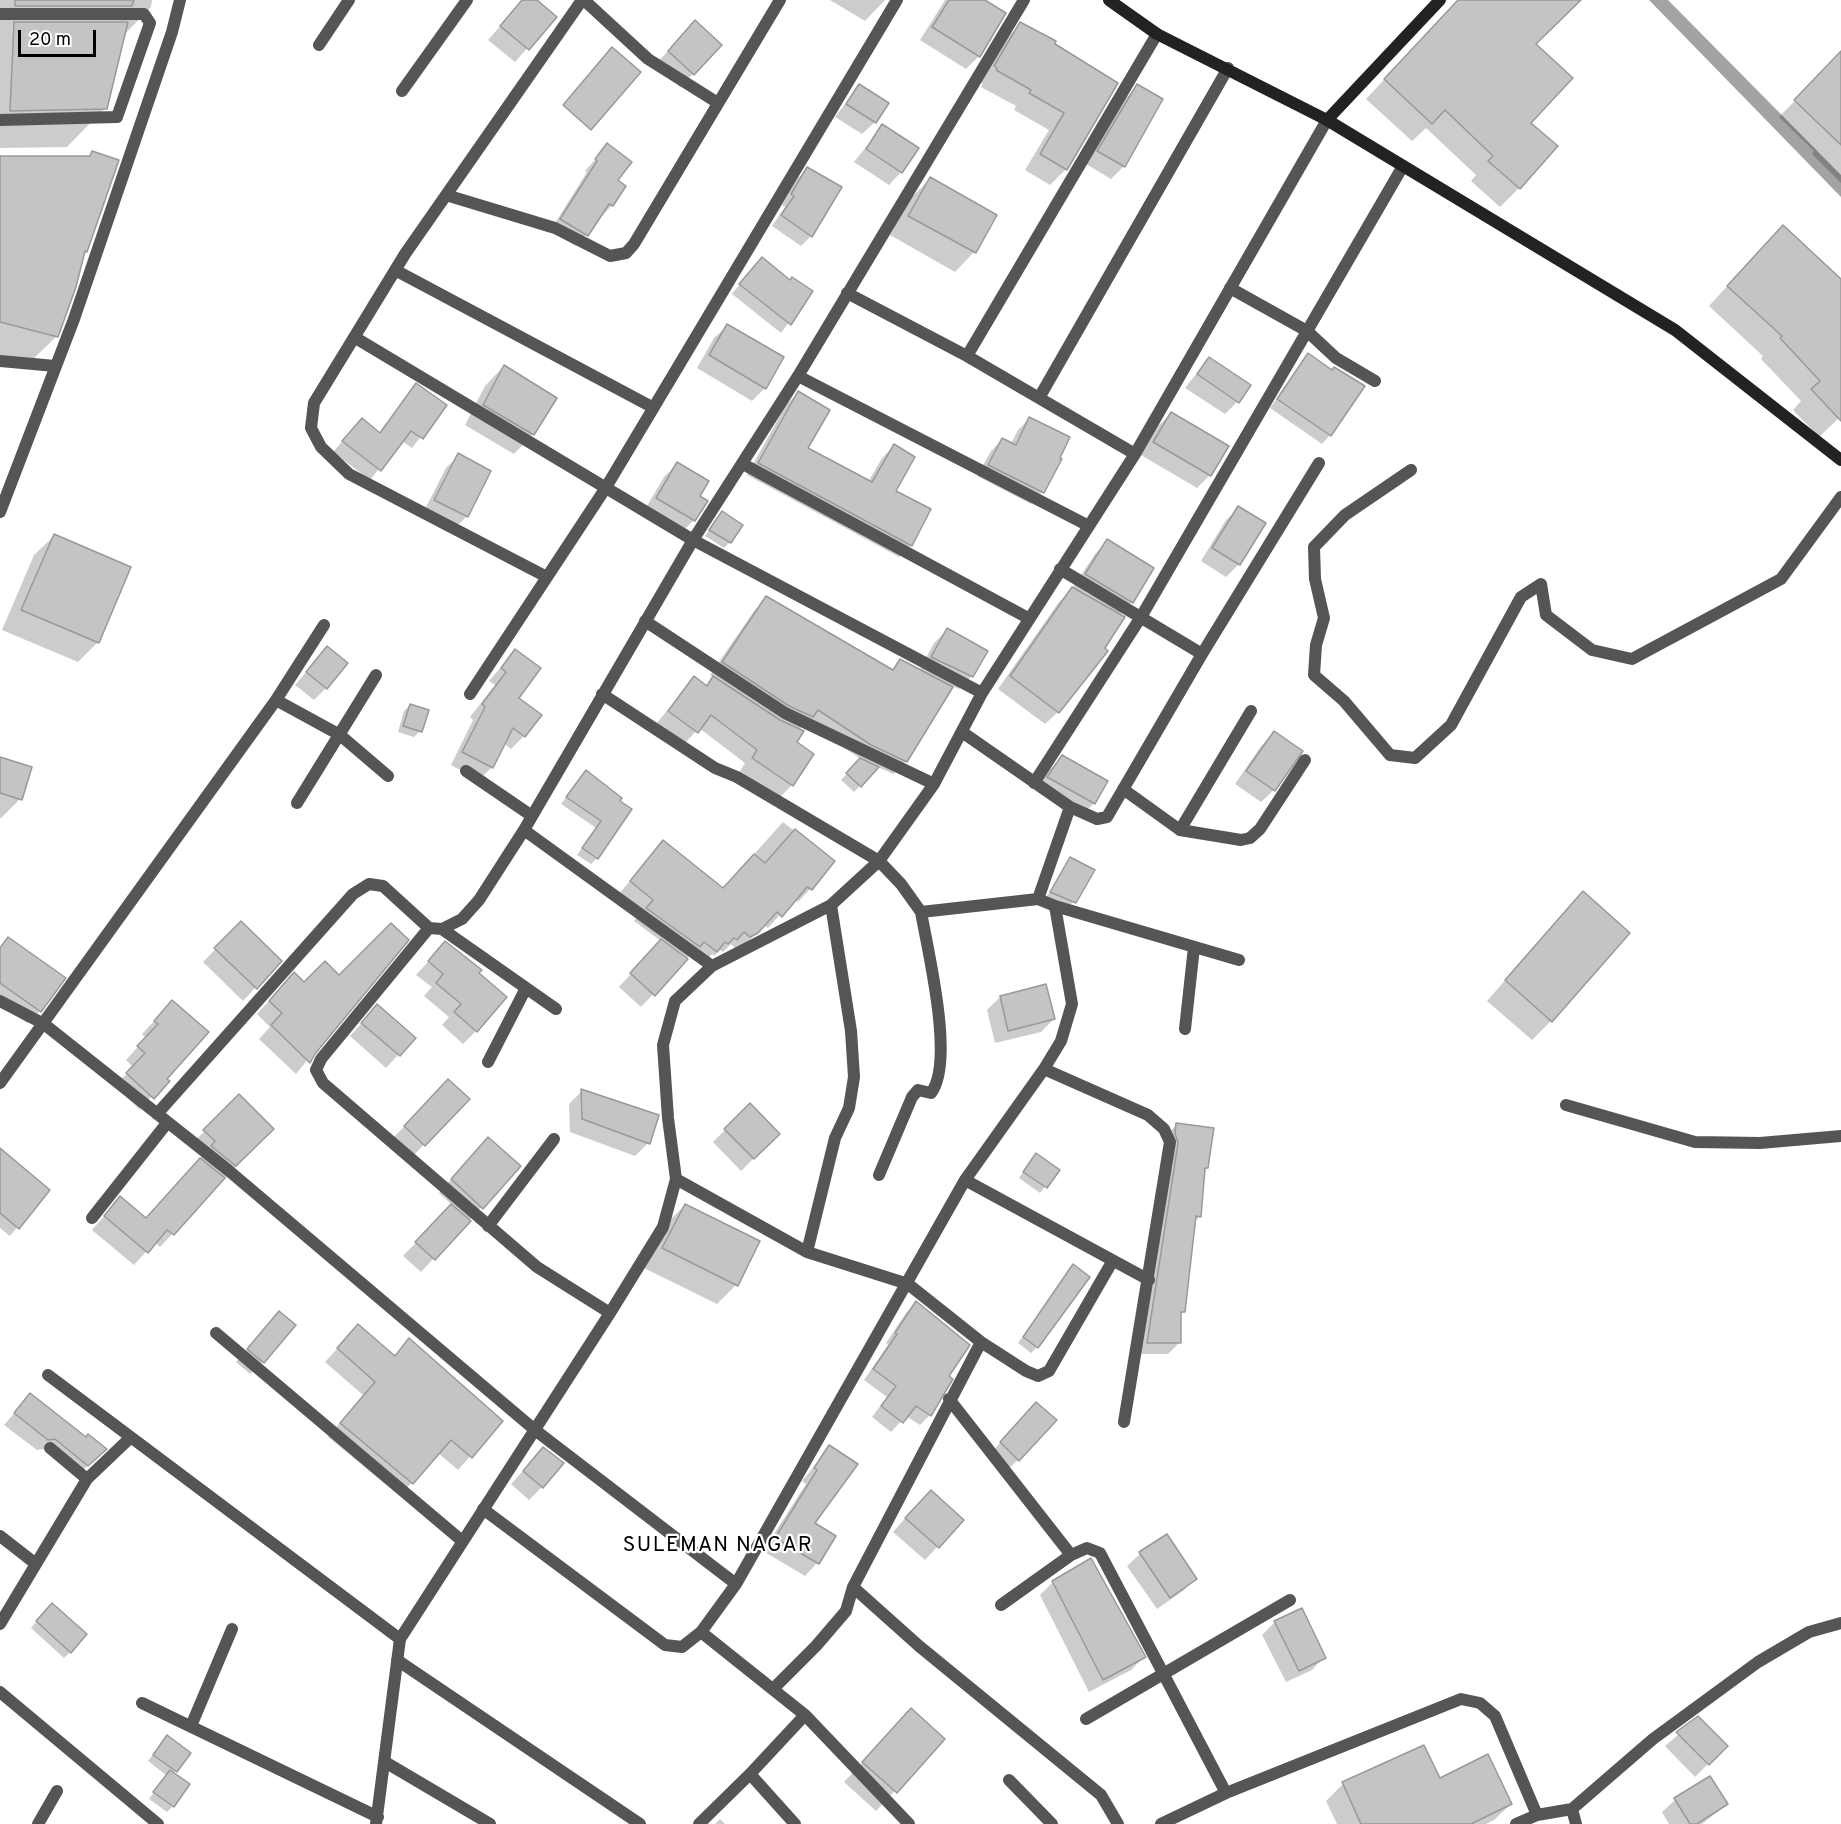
<!DOCTYPE html>
<style>
body{margin:0}
#map{position:relative;width:1841px;height:1824px;overflow:hidden;background:#fff;font-family:Overpass,sans-serif}
canvas{display:block}
.scale{position:absolute;left:18px;top:30px;width:78px;height:27px;box-sizing:border-box;border:3px solid #000;border-top:0;padding-left:8px;font-size:18px;line-height:21px;white-space:nowrap;color:#000;-webkit-text-stroke:4px #fff;paint-order:stroke}
</style>
<div id="map">
<canvas width="1841" height="1824"></canvas>
<div class="scale">20 m</div>
</div>
<script>
const c = document.querySelector('canvas').getContext('2d');
c.lineJoin = 'round';
function fillPath(path, color) { c.fillStyle = color; c.fill(path, 'evenodd'); }
function strokePath(path, color, width, dash) { c.strokeStyle = color; c.lineWidth = width; c.lineCap = dash ? 'butt' : 'round'; c.setLineDash(dash || []); c.stroke(path); }
function write(font, color, halo, rows, align = 'center') {
  c.font = font + ' Overpass,sans-serif'; c.lineWidth = 4.5; c.setLineDash([]); c.textBaseline = 'middle'; c.strokeStyle = halo; c.fillStyle = color; for (const [text, x, y, turn = 0] of rows) {
    c.save(); c.translate(x, y); c.rotate((+turn || 0) * Math.PI / 180); c.textAlign = isNaN(turn) ? turn : align; if (halo) c.strokeText(text, 0, 0); c.fillText(text, 0, 0); c.restore();
  }
}
const water = new Path2D(`
 M 1649,0 L 1668,0 L 1841,175 L 1841,197 Z`);
const shadow = new Path2D(`
 M 0,0 L 152,0 L 151,7 L 124,35 L 105,108 L 67,147 L 0,148 Z
 M 523,0 L 535,0 L 555,17 L 515,62 L 488,40 Z
 M 830,0 L 885,0 L 865,21 Z
 M 945,0 L 983,0 L 979,56 L 966,69 L 920,40 Z
 M 1459,0 L 1580,0 L 1534,44 L 1529,123 L 1519,188 L 1500,207 L 1471,181 L 1476,175 L 1426,128 L 1412,141 L 1366,99 Z
 M 1021,24 L 1086,63 L 1066,169 L 1050,185 L 1025,170 L 1049,130 L 1014,110 L 1016,106 L 981,87 L 983,84 L 979,82 L 1005,40 Z
 M 683,35 L 693,74 L 680,87 L 656,64 Z
 M 1836,59 L 1841,64 L 1841,183 L 1812,154 L 1814,151 L 1779,117 Z
 M 859,86 L 875,122 L 862,134 L 835,117 Z
 M 1137,86 L 1124,166 L 1111,179 L 1086,164 L 1125,99 Z
 M 883,126 L 901,172 L 889,185 L 854,162 Z
 M 608,145 L 615,180 L 612,205 L 576,246 L 550,231 L 587,172 L 585,171 Z
 M 92,153 L 86,251 L 57,336 L 30,362 L 0,355 L 0,158 L 87,158 Z
 M 807,169 L 811,236 L 801,246 L 772,226 L 785,207 L 782,205 L 797,179 Z
 M 930,179 L 974,252 L 955,272 L 890,235 L 910,199 Z
 M 1763,247 L 1841,280 L 1841,416 L 1819,437 L 1793,410 L 1801,401 L 1761,359 L 1763,356 L 1709,306 Z
 M 753,267 L 811,292 L 781,333 L 732,294 Z
 M 727,326 L 765,388 L 752,401 L 697,368 L 714,338 Z
 M 1308,355 L 1330,435 L 1322,444 L 1270,408 Z
 M 1209,358 L 1237,402 L 1225,414 L 1185,388 Z
 M 504,366 L 533,434 L 514,454 L 465,425 L 485,386 Z
 M 416,385 L 445,405 L 412,448 L 402,441 L 370,480 L 333,452 L 352,430 L 378,434 Z
 M 798,393 L 806,448 L 868,482 L 882,458 L 894,446 L 894,491 L 911,545 L 899,557 L 747,475 L 786,405 Z
 M 1171,414 L 1210,475 L 1197,488 L 1141,455 L 1158,426 Z
 M 1029,419 L 1060,460 L 1042,492 L 1031,504 L 977,476 L 991,451 L 1002,440 L 1011,444 L 1018,430 Z
 M 459,455 L 467,516 L 454,529 L 423,513 L 446,468 Z
 M 677,464 L 698,496 L 706,501 L 694,520 L 681,533 L 644,511 L 664,477 Z
 M 1239,508 L 1239,564 L 1226,577 L 1201,561 L 1226,520 Z
 M 722,512 L 730,542 L 724,548 L 705,536 Z
 M 54,536 L 129,568 L 97,643 L 78,662 L 2,630 L 34,555 Z
 M 1108,541 L 1132,602 L 1119,616 L 1058,712 L 1045,724 L 998,689 L 1059,602 L 1072,589 L 1095,554 Z
 M 766,598 L 891,671 L 901,661 L 919,671 L 934,643 L 947,630 L 972,676 L 959,689 L 952,686 L 906,761 L 893,774 L 878,767 L 854,792 L 841,780 L 861,759 L 806,723 L 798,730 L 795,742 L 792,785 L 779,798 L 740,771 L 745,763 L 699,728 L 684,744 L 656,724 L 694,678 L 705,686 L 714,677 L 710,675 L 754,611 Z
 M 327,648 L 326,688 L 314,700 L 295,685 Z
 M 515,651 L 517,698 L 524,736 L 511,749 L 504,743 L 492,767 L 479,780 L 451,765 L 473,720 L 470,717 L 495,685 L 489,681 Z
 M 410,705 L 420,731 L 414,737 L 398,732 L 404,711 Z
 M 1274,733 L 1274,790 L 1261,802 L 1235,784 L 1261,746 Z
 M 1062,757 L 1094,803 L 1081,816 L 1036,791 L 1050,769 Z
 M 0,758 L 20,799 L 1,818 L 0,818 Z
 M 581,778 L 618,801 L 597,858 L 591,864 L 577,855 L 596,828 L 561,804 Z
 M 783,822 L 833,861 L 810,889 L 798,902 L 794,899 L 768,928 L 764,925 L 744,946 L 736,949 L 731,944 L 723,952 L 720,950 L 714,956 L 712,954 L 703,964 L 691,954 L 641,1007 L 619,987 L 661,941 L 634,921 L 641,913 L 618,895 L 663,842 L 723,889 Z
 M 1071,859 L 1093,871 L 1068,909 L 1045,899 Z
 M 1564,913 L 1551,1021 L 1532,1040 L 1487,1001 Z
 M 241,923 L 280,961 L 243,1001 L 203,962 Z
 M 8,939 L 40,1011 L 27,1023 L 0,1004 L 0,947 Z
 M 445,943 L 477,973 L 476,1031 L 463,1044 L 442,1025 L 449,1017 L 424,996 L 432,987 L 416,975 Z
 M 282,987 L 313,1053 L 296,1074 L 259,1039 L 270,1027 L 257,1014 Z
 M 1000,997 L 1054,1019 L 1041,1032 L 995,1043 L 987,1010 Z
 M 172,1002 L 165,1079 L 140,1110 L 115,1086 L 133,1067 L 126,1060 L 146,1038 L 142,1034 Z
 M 377,1006 L 414,1038 L 386,1068 L 350,1036 Z
 M 582,1091 L 648,1143 L 635,1156 L 570,1132 L 569,1104 Z
 M 436,1094 L 467,1099 L 411,1158 L 392,1139 Z
 M 239,1096 L 272,1129 L 160,1247 L 155,1242 L 134,1265 L 92,1230 L 120,1198 L 145,1220 L 203,1155 L 192,1144 Z
 M 750,1105 L 778,1134 L 741,1171 L 713,1142 Z
 M 1177,1124 L 1206,1167 L 1200,1216 L 1194,1222 L 1183,1312 L 1179,1316 L 1179,1343 L 1168,1354 L 1137,1354 L 1166,1136 Z
 M 475,1152 L 519,1166 L 421,1272 L 403,1256 L 452,1205 L 439,1193 Z
 M 1031,1161 L 1057,1170 L 1040,1193 L 1019,1178 Z
 M 0,1166 L 48,1190 L 10,1236 L 0,1228 Z
 M 685,1205 L 736,1285 L 717,1304 L 644,1268 L 665,1225 Z
 M 1073,1266 L 1037,1347 L 1031,1353 L 1018,1343 Z
 M 916,1303 L 947,1376 L 930,1415 L 920,1425 L 906,1416 L 891,1432 L 872,1417 L 887,1397 L 864,1380 L 888,1345 L 886,1343 L 906,1313 Z
 M 279,1313 L 263,1362 L 250,1374 L 236,1362 Z
 M 346,1339 L 394,1357 L 409,1341 L 501,1421 L 458,1470 L 438,1453 L 400,1496 L 328,1437 L 363,1395 L 325,1362 Z
 M 30,1395 L 86,1438 L 104,1449 L 77,1476 L 44,1449 L 37,1450 L 4,1425 Z
 M 1024,1417 L 1018,1460 L 1005,1472 L 988,1456 Z
 M 830,1447 L 813,1524 L 834,1536 L 817,1563 L 805,1576 L 763,1551 L 806,1484 L 802,1481 Z
 M 543,1449 L 542,1487 L 529,1500 L 511,1484 Z
 M 918,1504 L 962,1520 L 925,1560 L 893,1532 Z
 M 1167,1536 L 1195,1579 L 1183,1591 L 1157,1609 L 1127,1566 L 1140,1554 Z
 M 1091,1560 L 1144,1657 L 1131,1670 L 1089,1692 L 1040,1595 L 1053,1582 Z
 M 46,1611 L 70,1652 L 64,1658 L 31,1628 Z
 M 1275,1622 L 1324,1657 L 1312,1670 L 1286,1682 L 1262,1635 Z
 M 911,1710 L 943,1739 L 876,1811 L 844,1782 Z
 M 1698,1718 L 1726,1746 L 1695,1777 L 1665,1746 Z
 M 167,1737 L 189,1753 L 173,1774 L 173,1806 L 167,1812 L 149,1799 L 166,1775 L 148,1761 Z
 M 1439,1780 L 1511,1804 L 1494,1820 L 1486,1824 L 1337,1824 L 1326,1801 L 1343,1784 Z
 M 1675,1800 L 1727,1804 L 1702,1824 L 1669,1824 L 1662,1812 Z
 M 720,1819 L 725,1824 L 715,1824 Z`);
const building = new Path2D(`
 M 15,0 L 134,0 L 132,6 L 15,6 Z
 M 522,0 L 537,0 L 557,17 L 529,50 L 500,26 Z
 M 949,0 L 985,0 L 1006,13 L 980,57 L 932,27 Z
 M 1458,0 L 1581,0 L 1536,44 L 1573,78 L 1531,123 L 1558,146 L 1520,189 L 1488,161 L 1493,156 L 1445,110 L 1432,124 L 1384,79 Z
 M 695,20 L 722,45 L 694,75 L 668,51 Z
 M 14,22 L 128,22 L 107,109 L 10,111 Z
 M 1020,22 L 1056,41 L 1055,44 L 1118,83 L 1067,170 L 1040,154 L 1064,113 L 1029,93 L 1031,90 L 996,70 L 997,68 L 994,66 Z
 M 612,47 L 641,72 L 591,130 L 563,105 Z
 M 1841,51 L 1841,145 L 1794,100 Z
 M 859,84 L 889,103 L 876,123 L 846,104 Z
 M 1137,84 L 1163,99 L 1125,167 L 1097,151 Z
 M 882,124 L 919,148 L 902,173 L 866,149 Z
 M 607,143 L 632,162 L 618,180 L 626,186 L 613,206 L 609,204 L 588,236 L 560,219 L 597,161 L 595,159 Z
 M 92,151 L 119,160 L 87,252 L 85,251 L 76,287 L 58,337 L 0,322 L 0,156 L 90,156 Z
 M 807,167 L 842,187 L 812,237 L 781,215 L 794,196 L 791,194 Z
 M 930,177 L 997,215 L 976,253 L 908,216 Z
 M 1783,225 L 1841,279 L 1841,421 L 1811,389 L 1820,381 L 1780,338 L 1782,336 L 1727,286 Z
 M 762,257 L 790,280 L 792,277 L 813,291 L 791,325 L 739,284 Z
 M 727,324 L 784,357 L 766,389 L 709,355 Z
 M 1308,353 L 1332,370 L 1334,367 L 1365,386 L 1331,436 L 1277,399 Z
 M 1209,357 L 1251,385 L 1239,403 L 1197,374 Z
 M 504,365 L 557,398 L 534,435 L 483,405 Z
 M 416,383 L 447,405 L 423,439 L 411,431 L 381,471 L 342,441 L 362,418 L 380,433 Z
 M 798,391 L 830,410 L 808,448 L 872,482 L 894,444 L 915,457 L 896,491 L 931,509 L 912,546 L 758,463 Z
 M 1171,412 L 1229,446 L 1211,476 L 1153,442 Z
 M 1029,417 L 1070,437 L 1060,458 L 1062,459 L 1044,493 L 988,465 L 1002,438 L 1016,445 Z
 M 458,453 L 491,471 L 468,517 L 434,500 Z
 M 677,462 L 709,481 L 700,496 L 708,501 L 695,521 L 656,498 Z
 M 1238,506 L 1266,523 L 1240,565 L 1212,548 Z
 M 722,511 L 743,525 L 731,543 L 709,530 Z
 M 54,534 L 131,567 L 99,643 L 21,610 Z
 M 1107,539 L 1154,568 L 1133,603 L 1085,574 Z
 M 1072,587 L 1125,617 L 1105,648 L 1108,651 L 1059,713 L 1010,676 Z
 M 766,596 L 893,670 L 900,659 L 953,687 L 907,762 L 871,745 L 818,710 L 813,717 L 789,706 L 722,662 Z
 M 947,628 L 988,651 L 973,677 L 931,657 Z
 M 327,646 L 348,663 L 327,689 L 306,672 Z
 M 515,649 L 541,668 L 519,698 L 542,715 L 525,737 L 513,728 L 493,768 L 462,752 L 485,707 L 482,704 L 506,672 L 501,668 Z
 M 694,676 L 707,686 L 713,676 L 780,720 L 804,731 L 797,742 L 814,754 L 793,786 L 752,758 L 757,750 L 711,715 L 698,733 L 668,711 Z
 M 410,704 L 429,710 L 422,732 L 403,726 Z
 M 1274,731 L 1303,751 L 1275,791 L 1246,771 Z
 M 1062,755 L 1108,781 L 1095,804 L 1047,777 Z
 M 0,757 L 32,767 L 22,800 L 0,793 Z
 M 860,758 L 879,767 L 861,787 L 846,773 Z
 M 586,770 L 622,798 L 620,801 L 632,809 L 598,859 L 582,848 L 601,821 L 566,797 Z
 M 795,829 L 835,861 L 812,890 L 807,887 L 782,917 L 777,912 L 758,933 L 750,937 L 744,932 L 737,940 L 734,938 L 728,944 L 725,942 L 717,952 L 704,942 L 700,947 L 646,908 L 653,900 L 630,881 L 663,840 L 723,888 L 754,854 L 765,863 Z
 M 1070,857 L 1095,870 L 1076,903 L 1050,892 Z
 M 1583,891 L 1630,933 L 1552,1022 L 1505,980 Z
 M 241,921 L 282,961 L 257,989 L 214,948 Z
 M 391,923 L 409,940 L 315,1054 L 310,1063 L 271,1025 L 282,1013 L 269,1001 L 294,972 L 304,982 L 325,961 L 339,975 Z
 M 8,937 L 66,978 L 41,1012 L 0,983 L 0,948 Z
 M 661,939 L 688,959 L 655,996 L 630,973 Z
 M 445,941 L 482,970 L 479,973 L 507,997 L 477,1032 L 454,1012 L 461,1004 L 436,983 L 443,974 L 428,961 Z
 M 1046,984 L 1055,1019 L 1008,1031 L 1000,996 Z
 M 172,1000 L 209,1032 L 167,1079 L 170,1081 L 154,1099 L 126,1073 L 145,1053 L 137,1046 L 158,1024 L 154,1021 Z
 M 377,1004 L 416,1038 L 400,1056 L 361,1023 Z
 M 448,1079 L 470,1099 L 425,1146 L 404,1126 Z
 M 581,1089 L 659,1115 L 650,1144 L 582,1119 Z
 M 239,1094 L 274,1129 L 236,1166 L 211,1146 L 215,1141 L 203,1130 Z
 M 750,1103 L 780,1134 L 754,1159 L 724,1129 Z
 M 1176,1123 L 1214,1128 L 1212,1141 L 1208,1168 L 1205,1168 L 1201,1217 L 1196,1216 L 1185,1312 L 1181,1312 L 1181,1343 L 1147,1343 L 1178,1143 L 1175,1133 Z
 M 488,1137 L 521,1166 L 483,1209 L 451,1179 Z
 M 0,1148 L 50,1190 L 19,1229 L 0,1213 Z
 M 1036,1153 L 1060,1170 L 1047,1188 L 1023,1172 Z
 M 200,1158 L 225,1178 L 174,1235 L 167,1230 L 148,1253 L 104,1216 L 120,1196 L 146,1218 Z
 M 451,1204 L 471,1221 L 435,1260 L 415,1242 Z
 M 685,1204 L 760,1241 L 738,1286 L 662,1248 Z
 M 1073,1264 L 1090,1277 L 1038,1348 L 1023,1337 Z
 M 916,1301 L 970,1345 L 949,1376 L 953,1379 L 931,1416 L 916,1406 L 903,1423 L 881,1406 L 896,1386 L 873,1369 L 897,1334 L 895,1333 Z
 M 279,1311 L 296,1325 L 264,1363 L 247,1349 Z
 M 358,1324 L 395,1356 L 409,1338 L 503,1421 L 472,1458 L 451,1440 L 413,1484 L 340,1423 L 375,1382 L 337,1348 Z
 M 30,1393 L 86,1437 L 88,1434 L 107,1449 L 88,1466 L 55,1439 L 48,1440 L 14,1413 Z
 M 1036,1402 L 1057,1420 L 1019,1461 L 1000,1442 Z
 M 829,1445 L 858,1464 L 815,1523 L 836,1536 L 819,1564 L 775,1538 L 817,1470 L 814,1468 Z
 M 543,1447 L 564,1463 L 543,1488 L 523,1471 Z
 M 931,1490 L 964,1520 L 939,1548 L 905,1518 Z
 M 1167,1534 L 1197,1579 L 1170,1598 L 1139,1552 Z
 M 1091,1558 L 1146,1657 L 1103,1680 L 1052,1581 Z
 M 52,1603 L 87,1634 L 71,1653 L 36,1621 Z
 M 1302,1608 L 1326,1658 L 1299,1671 L 1274,1621 Z
 M 911,1708 L 945,1739 L 897,1793 L 862,1762 Z
 M 1698,1716 L 1728,1746 L 1709,1765 L 1676,1732 Z
 M 167,1735 L 191,1753 L 177,1772 L 153,1755 Z
 M 1424,1745 L 1440,1778 L 1488,1754 L 1512,1804 L 1471,1824 L 1361,1824 L 1342,1782 Z
 M 170,1770 L 190,1784 L 174,1807 L 153,1792 Z
 M 1710,1776 L 1728,1804 L 1697,1824 L 1690,1824 L 1674,1798 Z`);
const lane = new Path2D(`
 M 1411,470 L 1345,515 L 1314,547 L 1315,579 L 1324,618 L 1316,645 L 1314,675 L 1344,701 L 1390,755 L 1415,758 L 1451,725 L 1521,597 L 1541,584 L 1546,615 L 1592,650 L 1632,659 L 1781,579 L 1841,497
 M 1566,1105 L 1695,1142 L 1760,1143 L 1841,1136`);
const street = new Path2D(`
 M 584,0 L 648,59 L 718,103
 M 0,14 L 144,14 L 150,23 L 117,117 L 0,120
 M 319,45 L 349,0
 M 402,91 L 467,0
 M 446,195 L 555,228 L 610,256 L 626,253 L 634,244 L 780,0
 M 395,270 L 652,407
 M 1230,288 L 1307,331 L 1336,358 L 1375,381
 M 847,293 L 967,356 L 1135,454
 M 354,337 L 693,540 L 982,693
 M 967,356 L 1157,34
 M 0,361 L 55,366
 M 798,376 L 1087,525
 M 1039,398 L 1228,68
 M 743,464 L 1028,618
 M 0,512 L 74,319 L 172,32 L 180,0
 M 1060,569 L 1202,654
 M 545,576 L 349,474 L 321,447 L 311,428 L 314,403 L 405,254 L 582,0
 M 645,621 L 785,713 L 934,784
 M 470,694 L 605,489 L 897,0
 M 602,694 L 715,768 L 737,777 L 879,861 L 901,884 L 921,912 L 1038,899
 M 276,700 L 340,735 L 388,776
 M 962,732 L 1070,807 L 1097,819 L 1107,817 L 1202,654 L 1319,463
 M 466,771 L 532,816
 M 1034,783 L 1141,617 L 1403,166
 M 1123,789 L 1180,830 L 1241,840 L 1250,838 L 1260,829 L 1305,760
 M 297,803 L 376,675
 M 524,830 L 712,966
 M 1180,830 L 1251,711
 M 1055,906 L 1239,960
 M 429,928 L 321,1059 L 316,1070 L 323,1083 L 537,1267 L 610,1313
 M 442,929 L 556,1009
 M 0,1001 L 44,1024 L 228,1170 L 535,1430 L 736,1584
 M 1185,1029 L 1194,947
 M 488,1062 L 526,988
 M 1044,1069 L 1148,1115 L 1164,1129 L 1170,1142 L 1124,1422
 M 0,1083 L 276,700 L 324,625
 M 157,1114 L 353,894 L 369,884 L 383,886 L 429,928 L 442,929 L 462,919 L 479,900 L 524,830 L 693,540 L 798,376 L 1024,0
 M 879,1175 L 912,1097 L 918,1090 L 931,1093 C 955,1062 928,952 921,912
 M 676,1179 L 807,1252 L 908,1284 L 981,1342 L 1026,1371 L 1038,1376 L 1049,1371 L 1112,1262
 M 965,1180 L 1149,1280
 M 92,1218 L 167,1123
 M 488,1226 L 554,1139
 M 807,1252 L 835,1138 L 849,1108 L 854,1077 L 851,1031 L 831,905
 M 216,1333 L 461,1540
 M 48,1375 L 400,1639
 M 949,1399 L 1071,1555 L 1087,1548 L 1100,1553 L 1226,1793
 M 50,1448 L 87,1479
 M 483,1509 L 665,1645 L 682,1647 L 701,1632 L 736,1584 L 965,1180 L 1044,1069 L 1061,1041 L 1072,1004 L 1055,906 L 1038,899 L 1070,807
 M 0,1536 L 36,1564
 M 853,1587 L 919,1646 L 1101,1795 L 1118,1824
 M 1001,1605 L 1071,1555
 M 0,1624 L 87,1479 L 130,1438
 M 701,1632 L 805,1715 L 909,1824
 M 397,1660 L 640,1824
 M 774,1688 L 816,1646 L 846,1611 L 853,1587 L 981,1342
 M 0,1692 L 158,1824
 M 142,1703 L 378,1817
 M 1086,1719 L 1290,1600
 M 191,1726 L 232,1629
 M 385,1762 L 490,1824
 M 750,1774 L 795,1824
 M 1009,1780 L 1052,1824
 M 1572,1809 L 1576,1824
 M 38,1824 L 57,1791
 M 376,1824 L 400,1639 L 610,1313 L 663,1227 L 676,1179 L 668,1118 L 663,1045 L 675,1001 L 712,966 L 831,905 L 879,861 L 934,784 L 982,693 L 1135,454 L 1327,120
 M 699,1824 L 750,1774 L 805,1715
 M 1161,1824 L 1226,1793 L 1461,1699 L 1480,1703 L 1495,1716 L 1537,1815
 M 1516,1824 L 1537,1815 L 1572,1809 L 1653,1739 L 1758,1662 L 1809,1632 L 1841,1623`);
const secondary = new Path2D(`
 M 1109,0 L 1157,34 L 1327,120 L 1675,330 L 1841,460
 M 1327,120 L 1440,0`);
const neighbourhoodNames = [
 ["SULEMAN NAGAR",718,1547]
];
fillPath(water, '#a3a3a3');
fillPath(shadow, '#0003');
fillPath(building, '#c4c4c4');
strokePath(building, '#999', 1.5);
strokePath(lane, '#555', 12);
strokePath(street, '#555', 12);
strokePath(secondary, '#222', 12);
c.letterSpacing = '1.5px';
write('21px', '#000', '#fff', neighbourhoodNames);
c.letterSpacing = '0px';
</script>
